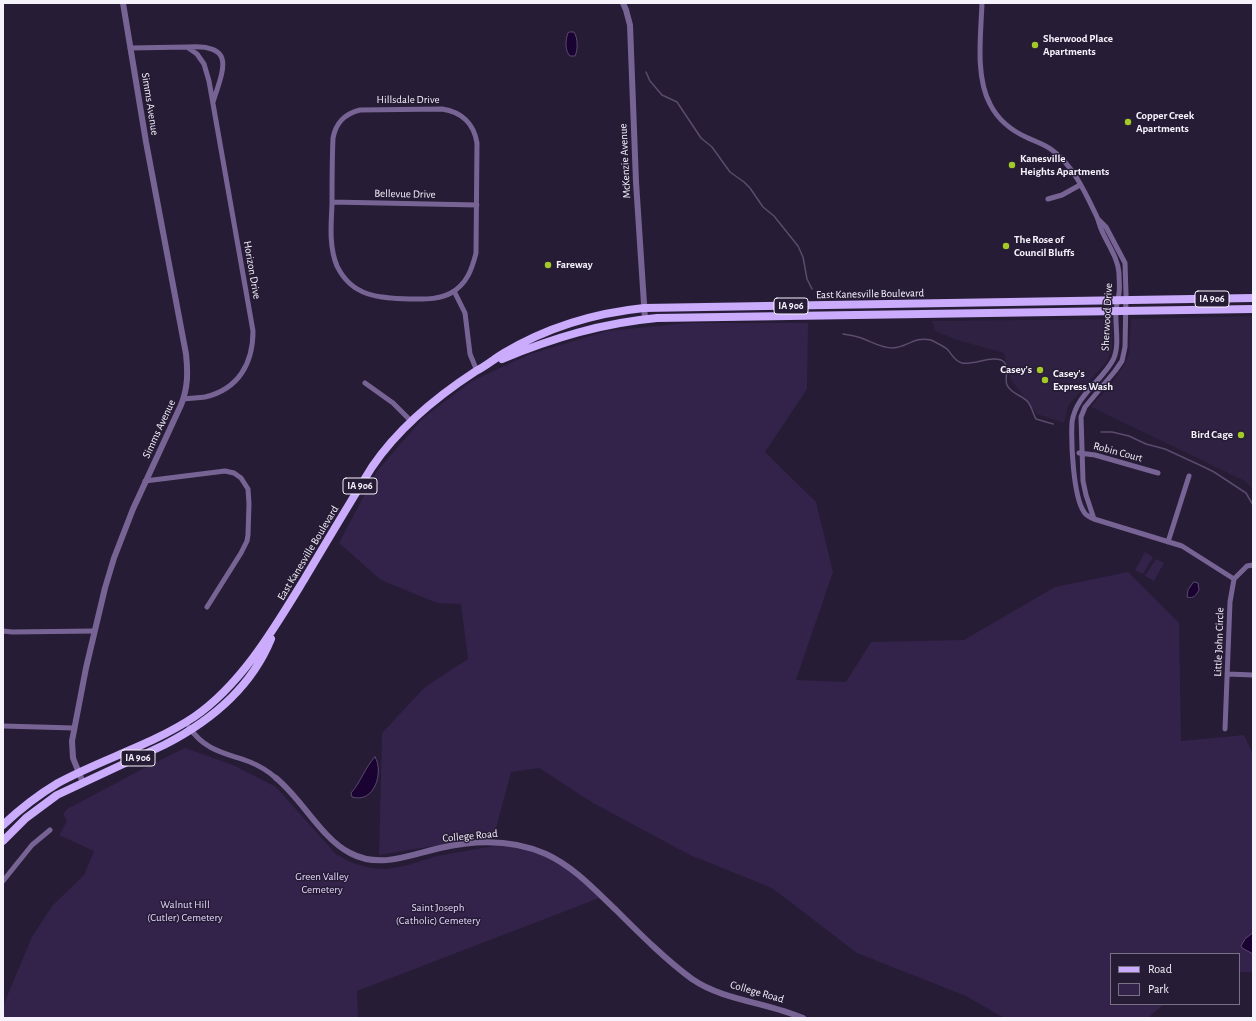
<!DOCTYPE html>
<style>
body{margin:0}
#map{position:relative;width:1256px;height:1021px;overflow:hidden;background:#261c35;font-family:"Alegreya Sans",sans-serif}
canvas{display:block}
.frame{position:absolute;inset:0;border:4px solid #f6f2fc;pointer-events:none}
.legend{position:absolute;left:1110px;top:953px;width:130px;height:52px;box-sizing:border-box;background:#261c35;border:1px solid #797285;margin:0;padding:5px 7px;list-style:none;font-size:12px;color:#f6f2fc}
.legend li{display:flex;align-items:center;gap:8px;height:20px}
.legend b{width:20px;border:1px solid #797285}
</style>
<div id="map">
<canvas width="1256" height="1021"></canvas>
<div class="frame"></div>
<ul class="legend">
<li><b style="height:5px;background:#caabfc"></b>Road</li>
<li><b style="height:11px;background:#33224a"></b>Park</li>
</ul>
</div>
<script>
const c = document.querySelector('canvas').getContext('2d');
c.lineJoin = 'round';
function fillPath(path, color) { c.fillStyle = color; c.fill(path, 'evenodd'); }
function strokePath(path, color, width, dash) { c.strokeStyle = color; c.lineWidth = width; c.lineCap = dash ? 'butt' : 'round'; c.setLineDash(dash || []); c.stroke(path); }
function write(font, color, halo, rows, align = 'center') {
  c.font = font + ' "Alegreya Sans",sans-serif'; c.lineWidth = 3; c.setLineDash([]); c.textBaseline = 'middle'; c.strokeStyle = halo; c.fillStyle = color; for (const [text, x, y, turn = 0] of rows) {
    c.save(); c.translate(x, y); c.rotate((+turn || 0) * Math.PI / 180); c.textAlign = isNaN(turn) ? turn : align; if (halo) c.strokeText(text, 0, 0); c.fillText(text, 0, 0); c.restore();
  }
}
const built = new Path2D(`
 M 1253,316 L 1253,490 L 1245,481 L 1091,407 L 1112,383 L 1125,363 L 1129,353 L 1131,319 Z
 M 1113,319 L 1112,348 L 1108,360 L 1068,406 L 1064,423 L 1037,414 L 1011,380 L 1004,353 L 957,340 L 935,331 L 932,321 Z`);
const green = new Path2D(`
 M 688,323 L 808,323 L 807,389 L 765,452 L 816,502 L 833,572 L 796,680 L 846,682 L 871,642 L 964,640 L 1055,587 L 1128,572 L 1179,623 L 1181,741 L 1244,735 L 1253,754 L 1253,970 L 1251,972 L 1239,972 L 1239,954 L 1111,954 L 1111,1004 L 1164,1004 L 1148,1018 L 1004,1018 L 966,996 L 857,953 L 772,888 L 690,855 L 593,803 L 539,768 L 511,772 L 494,836 L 379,855 L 382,733 L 425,687 L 468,659 L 461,604 L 437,603 L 381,580 L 339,543 L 377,471 L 423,418 L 472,381 L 530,354 L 607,331 Z
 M 1145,552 L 1153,557 L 1143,574 L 1135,570 Z
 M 1156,559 L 1164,563 L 1154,581 L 1145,576 Z
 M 185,748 L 233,765 L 276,787 L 336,854 L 350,862 L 370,868 L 388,869 L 408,865 L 437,856 L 511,843 L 569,866 L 602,897 L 357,991 L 358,1018 L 3,1018 L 3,1006 L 32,937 L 52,906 L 84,875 L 94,851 L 59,835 L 67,821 L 63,814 L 67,809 L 154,763 Z`);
const water = new Path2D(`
 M 570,32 L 574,32 C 578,38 578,50 575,56 L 570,56 C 565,51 565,40 568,33 Z
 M 1194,582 L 1198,583 L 1199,590 C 1196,595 1194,599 1187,597 L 1188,590 Z
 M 375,757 C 384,771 375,804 352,797 L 351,793 C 361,782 365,767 375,757 Z
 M 1253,933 L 1253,954 L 1242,948 L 1241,946 L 1245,939 Z`);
const stream = new Path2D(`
 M 646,72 L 650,81 L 662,95 L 677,102 L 701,138 L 712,147 L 730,172 L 744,182 L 750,188 L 763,207 L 774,216 L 798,246 L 803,257 L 807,279 L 812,289
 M 843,334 C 850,335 858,336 864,339 C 874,343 882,348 893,348 C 908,347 914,336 931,340 C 935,342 943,346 947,349 C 952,354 954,361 962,363 C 974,365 996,354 1004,362 C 1010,368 1004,378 1007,385 C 1011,394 1022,395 1028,402 C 1032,407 1033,414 1036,419 L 1053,424
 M 1101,432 L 1112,432 L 1129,436 L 1146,444 L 1165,449 L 1204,467 L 1214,472 L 1246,493 L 1253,505`);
const minor = new Path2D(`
 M 982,3 C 981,34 975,76 990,104 C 998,120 1012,131 1028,138 C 1036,142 1044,144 1052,150 C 1073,165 1086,194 1097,217 C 1099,222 1100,227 1102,231 C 1108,245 1118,258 1119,273 C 1119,280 1120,287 1119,294 C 1118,300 1116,306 1116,312 C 1115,327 1120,346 1113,360 C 1101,382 1076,395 1072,422 C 1071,442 1073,496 1084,512 C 1086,516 1090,517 1094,519 L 1182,546 L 1234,579
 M 188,47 C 237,44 223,70 213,102
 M 130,48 L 187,47 L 197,54 L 204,64 L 209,81 L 253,331 C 253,363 239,389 205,397 C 198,398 191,398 184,399
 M 442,109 C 462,112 474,124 477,143 L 476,253 C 472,269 467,284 451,293 C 438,300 424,299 410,299 C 379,298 352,297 337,266 C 329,247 331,225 332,205 C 332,183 332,161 333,138 C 336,123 344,114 360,110 Z
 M 1048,199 L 1062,195 L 1080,185
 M 332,202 L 477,205
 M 454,291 L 465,313 L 470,354 L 477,371
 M 365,383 L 393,403 L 411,421
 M 1079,453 L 1095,455 L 1158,473
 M 145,481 L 225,471 L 234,473 L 241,478 L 248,489 L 249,504 L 248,535 L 247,541 L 241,553 L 207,607
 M 1094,519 L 1086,495 L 1083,481 L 1081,417 L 1085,407 L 1115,371 L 1122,361 L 1125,347 L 1126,294 L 1125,263 L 1106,227 L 1098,219
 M 1168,542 L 1189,476
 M 3,631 L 12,632 L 95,631
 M 1227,674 L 1253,675
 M 3,726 L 74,728
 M 189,727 C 205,751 225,753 250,762 C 260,766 268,771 276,778
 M 1225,729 L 1230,602 L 1234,579 L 1247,566 L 1253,565
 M 3,881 L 32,845 L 50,830`);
const tertiary = new Path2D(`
 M 623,3 L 626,10 L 630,25 L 636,182 L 645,319
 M 276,778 C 302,799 322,839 350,853 C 380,869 410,855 440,848 C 475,840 512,839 546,854 C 574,867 594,889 616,910 C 639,933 666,960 692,979 C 724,1001 767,1002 803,1018
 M 83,783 L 73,758 L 72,741 L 86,668 L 105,588 L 114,558 L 133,509 L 181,405 C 188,388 188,372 186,354 L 146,142 L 123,3`);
const primary = new Path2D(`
 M 502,359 C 553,338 602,323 657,318 L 1253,309
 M 3,825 C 20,809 38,795 58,783 C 102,759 152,745 194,717 C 242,684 275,627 305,578 C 327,541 349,504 372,467 C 399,427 436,397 476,371 C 486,366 494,359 504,353 C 546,328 595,313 644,308 L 1253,298
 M 3,841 L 26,818 L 57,795 L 164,745 C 211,721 251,688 271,639`);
const markers = [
 [1035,45,4,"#a2c927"],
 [1128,122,4,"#a2c927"],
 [1012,165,4,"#a2c927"],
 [1006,246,4,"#a2c927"],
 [548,265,4,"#a2c927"],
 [1040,370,4,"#a2c927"],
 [1045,380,4,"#a2c927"],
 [1241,435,4,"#a2c927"]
];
const shields = [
 [1212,299,34],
 [791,306,34],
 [360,486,34],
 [138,758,34]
];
const shieldNames = [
 ["IA 906",1212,299],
 ["IA 906",791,306],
 ["IA 906",360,486],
 ["IA 906",138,758]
];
const poiNames = [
 ["Sherwood Place",1043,39],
 ["Apartments",1043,52],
 ["Copper Creek",1136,116],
 ["Apartments",1136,129],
 ["Kanesville",1020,159],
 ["Heights Apartments",1020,172],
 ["The Rose of",1014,240],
 ["Council Bluffs",1014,253],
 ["Fareway",556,265],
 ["Casey's",1032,370,"right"],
 ["Casey's",1053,374],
 ["Express Wash",1053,387],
 ["Bird Cage",1233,435,"right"]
];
const streetNames = [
 ["Hillsdale Drive",408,100],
 ["Simms Avenue",150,104,81],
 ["McKenzie Avenue",625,161,-93],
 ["Bellevue Drive",405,194,1],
 ["Horizon Drive",252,270,80],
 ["East Kanesville Boulevard",870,294,-1],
 ["Sherwood Drive",1107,317,-87],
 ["Simms Avenue",159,429,-65],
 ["Robin Court",1118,452,15],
 ["East Kanesville Boulevard",308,553,-59],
 ["Little John Circle",1219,642,-88],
 ["College Road",470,836,-5],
 ["College Road",757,992,16]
];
const parkNames = [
 ["Green Valley",322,877],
 ["Cemetery",322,890],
 ["Walnut Hill",185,905],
 ["(Cutler) Cemetery",185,918],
 ["Saint Joseph",438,908],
 ["(Catholic) Cemetery",438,921]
];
fillPath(built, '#2e2141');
fillPath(green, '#33224a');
fillPath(water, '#1a0232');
strokePath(water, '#5c4a6f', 1);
strokePath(stream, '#5c4a6f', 1.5);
strokePath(minor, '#776494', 5);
strokePath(tertiary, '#776494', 6);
strokePath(primary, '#caabfc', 8);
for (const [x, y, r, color] of markers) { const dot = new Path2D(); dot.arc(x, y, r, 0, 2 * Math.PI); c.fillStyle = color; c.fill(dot); strokePath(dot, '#261c35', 1.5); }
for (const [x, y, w] of shields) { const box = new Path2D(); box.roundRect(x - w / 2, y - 8, w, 16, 3); c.fillStyle = '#261c35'; c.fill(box); strokePath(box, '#f6f2fc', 1); }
write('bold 10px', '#f6f2fc', null, shieldNames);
write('bold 11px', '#f6f2fc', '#261c35', poiNames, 'left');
write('11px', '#f6f2fc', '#261c35', streetNames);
write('11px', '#e3d5fd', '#261c35', parkNames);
</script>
